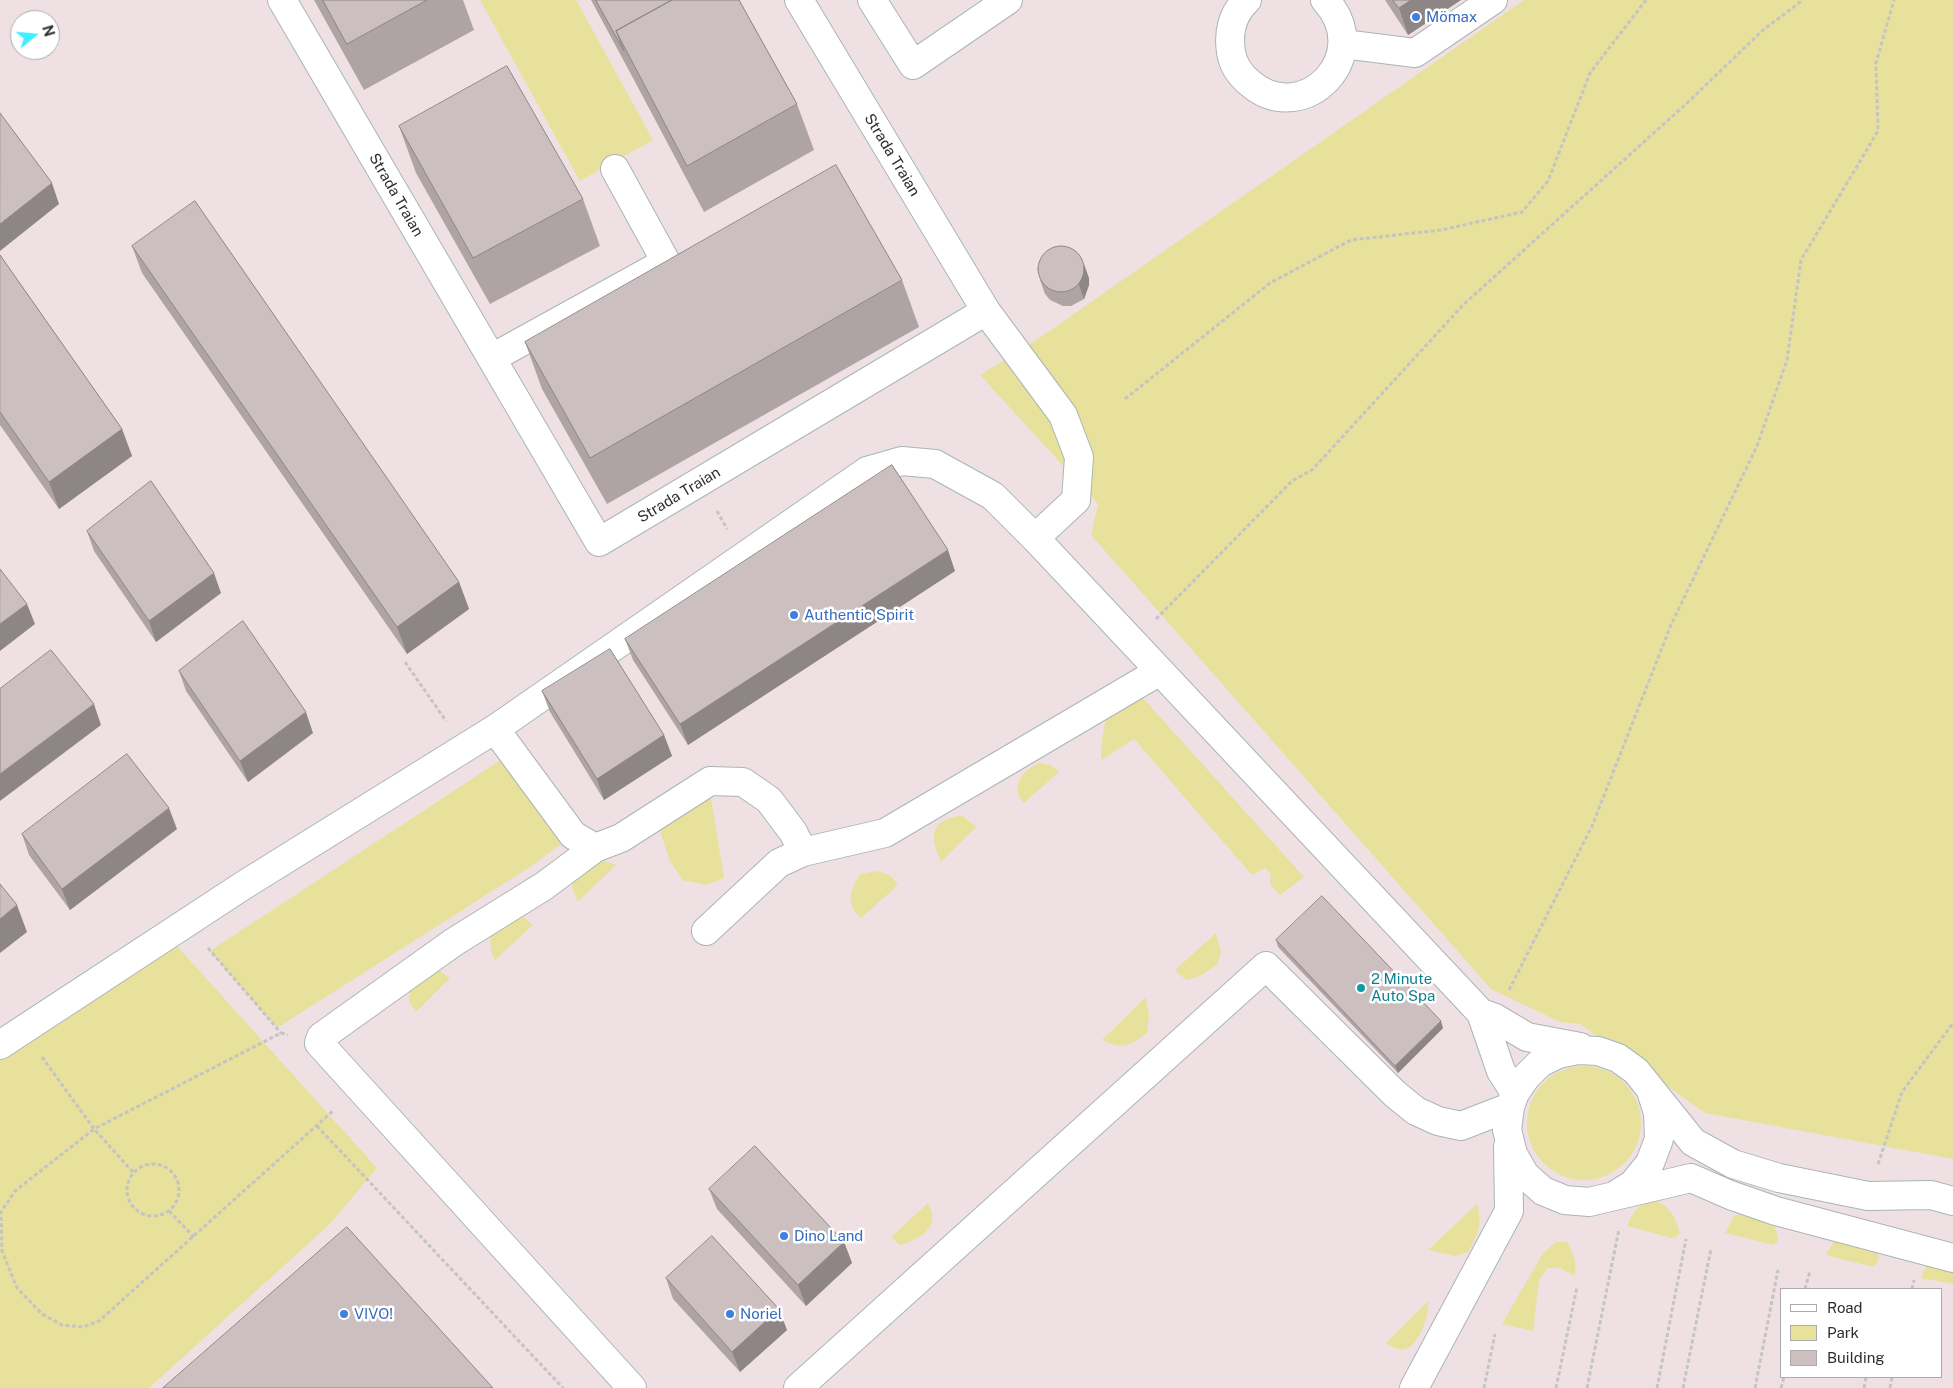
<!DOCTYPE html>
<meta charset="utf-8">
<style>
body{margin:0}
#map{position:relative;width:1953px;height:1388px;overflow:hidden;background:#efe1e3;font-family:"Public Sans",sans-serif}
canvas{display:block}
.legend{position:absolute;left:1780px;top:1288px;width:162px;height:90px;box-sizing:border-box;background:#fff;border:1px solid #ababab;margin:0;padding:6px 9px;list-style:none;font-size:15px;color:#2e2e2e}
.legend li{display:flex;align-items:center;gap:10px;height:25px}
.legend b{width:25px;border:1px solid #ababab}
.north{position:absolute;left:10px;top:10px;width:50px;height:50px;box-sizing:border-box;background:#fff;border:1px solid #ababab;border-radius:50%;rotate:73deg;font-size:14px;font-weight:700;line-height:20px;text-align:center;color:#2e2e2e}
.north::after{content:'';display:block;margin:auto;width:18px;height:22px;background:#3eefff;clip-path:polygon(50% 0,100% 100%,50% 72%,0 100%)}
</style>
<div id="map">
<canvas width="1953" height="1388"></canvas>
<ul class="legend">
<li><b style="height:6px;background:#fff"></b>Road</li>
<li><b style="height:14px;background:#e7e19c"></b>Park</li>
<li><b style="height:14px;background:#cbbfc0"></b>Building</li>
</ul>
<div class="north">N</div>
</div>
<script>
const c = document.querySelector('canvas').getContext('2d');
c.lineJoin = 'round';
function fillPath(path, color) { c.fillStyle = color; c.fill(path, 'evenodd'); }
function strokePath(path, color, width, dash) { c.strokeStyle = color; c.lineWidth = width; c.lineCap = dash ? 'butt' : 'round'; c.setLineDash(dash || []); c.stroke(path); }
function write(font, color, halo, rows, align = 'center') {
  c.font = font + ' "Public Sans",sans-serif'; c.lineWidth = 5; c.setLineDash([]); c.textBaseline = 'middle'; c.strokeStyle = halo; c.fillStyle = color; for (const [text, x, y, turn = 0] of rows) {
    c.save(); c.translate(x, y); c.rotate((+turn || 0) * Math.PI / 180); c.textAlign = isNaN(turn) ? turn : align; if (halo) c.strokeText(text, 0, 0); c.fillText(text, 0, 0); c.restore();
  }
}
const green = new Path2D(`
 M 480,0 L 576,0 L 653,140 L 580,181 Z
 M 1524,0 L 1953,0 L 1953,1159 L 1705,1113 L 1580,1024 L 1560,1022 L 1491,989 L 1091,535 L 1098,504 L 980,375 L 1038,339 Z
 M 1143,698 L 1304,877 L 1280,895 L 1270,884 L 1271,875 L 1265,868 L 1252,875 L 1134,739 L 1101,760 C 1103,725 1102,703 1143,698 Z
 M 516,750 L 573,835 L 530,867 L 277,1028 L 210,951 Z
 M 1040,763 L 1051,765 L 1059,772 L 1024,803 C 1009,787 1023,769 1040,763 Z
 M 709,786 L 724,878 L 707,885 L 682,880 L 669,859 L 660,831 L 668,811 Z
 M 962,815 L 976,827 L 941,862 C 929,835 930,821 962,815 Z
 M 603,860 L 616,865 L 578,902 L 572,887 L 576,869 L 588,862 Z
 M 878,871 L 891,876 L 898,885 L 861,918 C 845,904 850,890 860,874 Z
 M 521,915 L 533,925 L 495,960 L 491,951 L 490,932 Z
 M 1216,933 L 1221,952 L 1217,965 L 1200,976 L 1186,980 L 1175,970 Z
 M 177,946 L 377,1168 L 330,1224 L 149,1388 L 0,1388 L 0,1060 Z
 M 439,970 L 450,978 L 416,1012 L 409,1002 L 409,990 Z
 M 1146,997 L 1149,1016 L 1147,1033 C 1129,1046 1123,1050 1102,1040 Z
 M1527 1123a57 57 0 1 1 114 0a57 57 0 1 1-114 0Z
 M 1655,1200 C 1671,1207 1675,1217 1680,1233 L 1676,1237 L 1671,1238 L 1627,1226 C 1635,1209 1637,1205 1655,1200 Z
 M 928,1203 C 942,1227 920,1239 900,1245 L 891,1237 Z
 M 1477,1204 C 1483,1221 1478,1237 1468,1252 L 1455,1256 L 1428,1250 Z
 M 1753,1211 C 1770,1218 1776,1221 1778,1241 L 1774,1245 L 1725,1233 L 1734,1216 Z
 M 1836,1238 L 1876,1250 C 1880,1258 1880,1261 1873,1267 L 1829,1256 L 1826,1254 Z
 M 1556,1242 L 1567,1242 C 1575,1254 1576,1262 1575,1276 L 1560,1268 L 1547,1268 L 1539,1281 L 1533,1331 L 1502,1324 L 1543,1253 Z
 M 1953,1255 L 1953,1284 L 1921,1278 L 1927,1264 Z
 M 1428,1301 C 1430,1314 1419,1346 1405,1349 C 1398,1351 1392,1347 1386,1343 Z`);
const path = new Path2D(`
 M 1125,399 L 1270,283 L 1351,240 L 1441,230 L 1522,212 L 1548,181 L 1590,73 L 1646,0
 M 717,511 L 727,529
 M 1156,619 L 1292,481 L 1312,470 L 1463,305 L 1686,104 L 1763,30 L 1803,0
 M 405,662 L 446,721
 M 208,948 L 281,1033
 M 1509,990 L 1592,826 L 1671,625 L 1757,446 L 1787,360 L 1801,260 L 1878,131 L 1876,63 L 1894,0
 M 42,1057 L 94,1129 L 281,1033 L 288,1035
 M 317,1126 L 563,1388
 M127 1190a26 26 0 1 1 52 0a26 26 0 1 1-52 0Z
 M 1878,1164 L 1902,1092 L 1953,1023
 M 133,1172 L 94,1129 L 15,1191 L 1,1212 L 2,1251 L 17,1288 L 42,1314 L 62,1325 L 83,1327 L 99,1321 L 334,1110
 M 169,1211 L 194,1237
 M 1805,1289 L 1810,1271
 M 1912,1289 L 1914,1280
 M 1484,1388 L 1495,1334
 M 1556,1388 L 1577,1287
 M 1587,1388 L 1619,1229
 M 1657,1388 L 1686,1239
 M 1683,1388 L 1711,1249
 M 1755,1388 L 1778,1270
 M 1781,1388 L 1784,1377
 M 1864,1388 L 1866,1377
 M 1890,1388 L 1892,1377`);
const minor = new Path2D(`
 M 282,0 L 599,542 L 986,311
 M 799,0 L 986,311 L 1063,415 L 1079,457 L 1076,500 L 1035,538
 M 872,0 L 913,65 L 1008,0
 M 1247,0 C 1232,14 1228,33 1231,52 C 1233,66 1241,76 1251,84 C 1304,128 1376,55 1325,0
 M 1343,44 L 1415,53 L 1493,0
 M 492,358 L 666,262 L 615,169
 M 495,729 L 573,835 L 595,848
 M 706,931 L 779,863 L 803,852 L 885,833 L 1160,671
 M 1481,1013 L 1495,1018 L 1527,1037 L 1580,1047
 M 0,1045 L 244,885 L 495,729 L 867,471 L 902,461 L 935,464 L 993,496 L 1035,538 L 1481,1013 L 1501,1071 L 1515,1093
 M 1617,1194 L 1633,1184 L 1650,1163 L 1659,1139 L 1658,1113 L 1652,1094
 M 1953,1201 L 1931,1195 L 1868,1196 L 1779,1178 L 1733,1164 L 1693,1142 L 1636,1071 L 1618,1058 L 1598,1051 L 1578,1050 L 1558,1054 L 1540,1063 L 1526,1077 L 1515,1093 L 1510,1107 L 1507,1130 L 1513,1154 L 1525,1175 L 1543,1191 L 1565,1200 L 1589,1202 L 1691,1178 L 1730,1195 L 1776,1211 L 1953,1258
 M 632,1388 L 319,1043 L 321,1037 L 454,942 L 544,886 L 595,848 L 621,838 L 710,781 L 743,782 L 769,800 L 793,832 L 803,852
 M 798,1388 L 1266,966 L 1395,1094 L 1416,1111 L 1438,1121 L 1461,1126 L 1510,1107
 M 1414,1388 L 1509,1211 L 1508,1147`);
const wall = new Path2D(`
 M 314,0 L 463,0 L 474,30 L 364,90 Z
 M 591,0 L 739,0 L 797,104 L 814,150 L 704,212 L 633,78 Z
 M 1385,0 L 1461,0 L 1408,35 Z
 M 399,126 L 583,199 L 600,246 L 490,304 L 416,173 Z
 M 132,246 L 459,582 L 469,609 L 407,654 L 142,273 Z
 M 0,255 L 122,429 L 132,456 L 59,509 L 0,425 Z
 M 1089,278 L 1089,285 L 1084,299 L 1071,306 L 1063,306 L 1050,300 L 1045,294 L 1040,280 Z
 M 902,280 L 919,327 L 607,504 L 542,389 L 525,342 Z
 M 87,531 L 221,593 L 156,642 L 94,551 Z
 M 955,571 L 688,745 L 633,660 L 625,639 Z
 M 179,671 L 313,733 L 248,782 L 186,691 Z
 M 542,691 L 664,735 L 672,756 L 604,800 L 550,712 Z
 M 177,829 L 70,910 L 29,855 L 22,834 Z
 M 1276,940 L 1443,1028 L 1398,1073 L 1278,947 Z
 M 709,1189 L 844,1242 L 852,1263 L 806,1306 L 717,1209 Z
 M 666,1278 L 787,1330 L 740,1372 L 673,1299 Z`);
const shadedWall = new Path2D(`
 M 1411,0 L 1461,0 L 1408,35 L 1399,8 Z
 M 52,183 L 59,204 L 0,251 L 0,224 Z
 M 1084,264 L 1089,278 L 1089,285 L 1084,299 L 1079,285 Z
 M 122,429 L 132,456 L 59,509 L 49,482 Z
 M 948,550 L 955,571 L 688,745 L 680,724 Z
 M 214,573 L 221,593 L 156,642 L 149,621 Z
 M 459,582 L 469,609 L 407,654 L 397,627 Z
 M 27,604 L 35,624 L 0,651 L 0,624 Z
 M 94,704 L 101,725 L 0,801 L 0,774 Z
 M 306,712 L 313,733 L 248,782 L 240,761 Z
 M 664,735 L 672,756 L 604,800 L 597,779 Z
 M 169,808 L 177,829 L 70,910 L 62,889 Z
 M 17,905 L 27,932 L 0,953 L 0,919 Z
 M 1441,1021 L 1443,1028 L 1398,1073 L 1395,1066 Z
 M 844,1242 L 852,1263 L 806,1306 L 798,1285 Z
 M 779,1309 L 787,1330 L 740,1372 L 732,1352 Z`);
const building = new Path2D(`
 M 323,0 L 427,0 L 347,44 Z
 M 596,0 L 672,0 L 616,31 L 624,51 Z
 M 672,0 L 739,0 L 797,104 L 687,166 L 616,31 Z
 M 1393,0 L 1411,0 L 1399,8 Z
 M 507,66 L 583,199 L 473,258 L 399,126 Z
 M 0,113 L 52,183 L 0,224 Z
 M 836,165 L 902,280 L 590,458 L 525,342 Z
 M 195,201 L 459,582 L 397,627 L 132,246 Z
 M1038 269a23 23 0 1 1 46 0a23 23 0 1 1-46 0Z
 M 0,255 L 122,429 L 49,482 L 0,412 Z
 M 892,465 L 948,550 L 680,724 L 625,639 Z
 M 151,481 L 214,573 L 149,621 L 87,531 Z
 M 0,569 L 27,604 L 0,624 Z
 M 243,621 L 306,712 L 240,761 L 179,671 Z
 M 610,649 L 664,735 L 597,779 L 542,691 Z
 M 51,650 L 94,704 L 0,774 L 0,689 Z
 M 127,754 L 169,808 L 62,889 L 22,834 Z
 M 0,884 L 17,905 L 0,919 Z
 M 1322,896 L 1441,1021 L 1395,1066 L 1276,940 Z
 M 755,1146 L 844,1242 L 798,1285 L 709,1189 Z
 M 347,1227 L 493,1388 L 163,1388 Z
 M 712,1236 L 779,1309 L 732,1352 L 666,1278 Z`);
const markers = [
 [1416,17,5,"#3f7fe0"],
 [794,615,5,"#3f7fe0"],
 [1361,988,5,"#0f9aa8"],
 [784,1236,5,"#3f7fe0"],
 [344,1314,5,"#3f7fe0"],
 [730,1314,5,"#3f7fe0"]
];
const shopNames = [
 ["Mömax",1426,17],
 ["Authentic Spirit",804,615],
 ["Dino Land",794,1236],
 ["VIVO!",354,1314],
 ["Noriel",740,1314]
];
const streetNames = [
 ["Strada Traian",892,155,59],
 ["Strada Traian",396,195,60],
 ["Strada Traian",679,495,-31]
];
const cultureNames = [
 ["2 Minute",1371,979],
 ["Auto Spa",1371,996]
];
fillPath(green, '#e7e19c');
strokePath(minor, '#aab5b6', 30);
strokePath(path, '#c4c4c4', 3, [4, 2.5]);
strokePath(minor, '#fff', 28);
fillPath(wall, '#afa4a5');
fillPath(shadedWall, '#8e8686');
fillPath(building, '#cbbfc0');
strokePath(building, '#8e8686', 1);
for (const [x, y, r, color] of markers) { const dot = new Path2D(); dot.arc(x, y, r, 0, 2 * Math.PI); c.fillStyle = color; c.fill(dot); strokePath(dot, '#fff', 2); }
write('15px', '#366cbe', '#fff', shopNames, 'left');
write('15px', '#2e2e2e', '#fff', streetNames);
write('15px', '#0d838f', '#fff', cultureNames, 'left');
</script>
